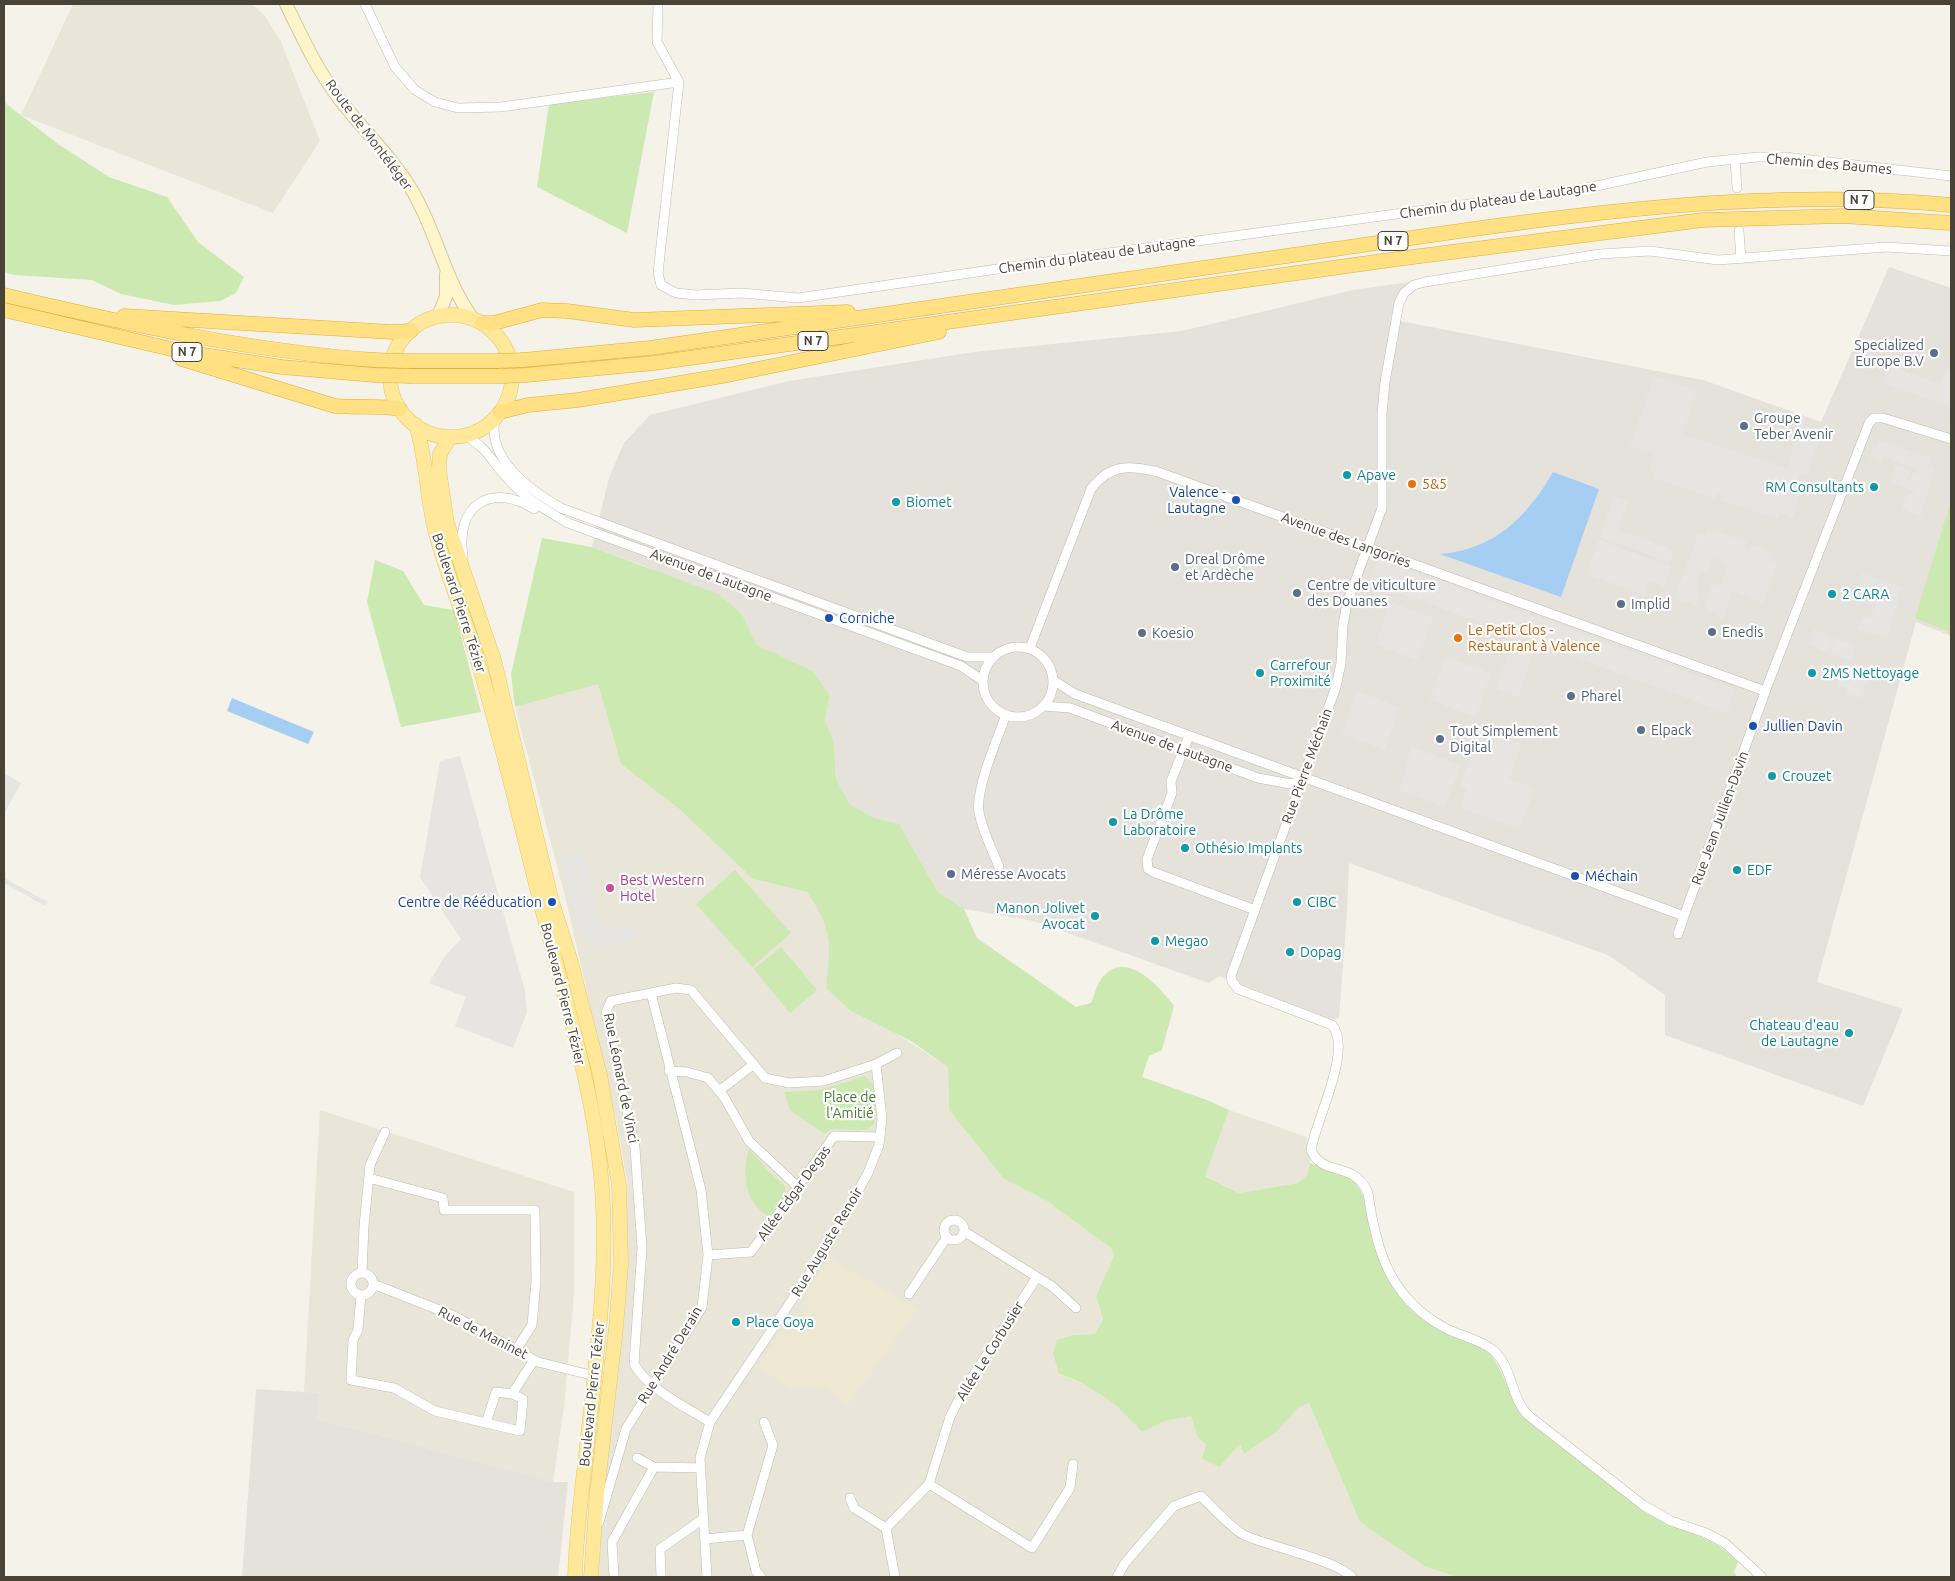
<!DOCTYPE html>
<meta charset="utf-8">
<style>
body{margin:0}
#map{position:relative;width:1955px;height:1581px;overflow:hidden;background:#f5f2ea;font-family:Ubuntu,sans-serif}
canvas{display:block}
.frame{position:absolute;inset:0;border:5px solid #494337;pointer-events:none}
</style>
<div id="map">
<canvas width="1955" height="1581"></canvas>
<div class="frame"></div>
</div>
<script>
const c = document.querySelector('canvas').getContext('2d');
c.lineJoin = 'round';
function fillPath(path, color) { c.fillStyle = color; c.fill(path, 'evenodd'); }
function strokePath(path, color, width, dash) { c.strokeStyle = color; c.lineWidth = width; c.lineCap = dash ? 'butt' : 'round'; c.setLineDash(dash || []); c.stroke(path); }
function write(font, color, halo, rows, align = 'center') {
  c.font = font + ' Ubuntu,sans-serif'; c.lineWidth = 4.5; c.setLineDash([]); c.textBaseline = 'middle'; c.strokeStyle = halo; c.fillStyle = color; for (const [text, x, y, turn = 0] of rows) {
    c.save(); c.translate(x, y); c.rotate((+turn || 0) * Math.PI / 180); c.textAlign = isNaN(turn) ? turn : align; if (halo) c.strokeText(text, 0, 0); c.fillText(text, 0, 0); c.restore();
  }
}
const residential = new Path2D(`
 M 73,4 L 252,4 L 265,16 L 281,42 L 320,141 L 273,213 L 21,115 Z
 M 598,683 L 621,764 L 679,809 L 753,879 L 807,892 L 823,914 L 831,949 L 826,988 L 948,1067 L 949,1110 L 1004,1179 L 1047,1201 L 1112,1249 L 1114,1256 L 1096,1296 L 1103,1319 L 1095,1334 L 1074,1335 L 1059,1374 L 1097,1390 L 1127,1415 L 1142,1432 L 1165,1421 L 1191,1416 L 1194,1426 L 1241,1443 L 1244,1453 L 1278,1429 L 1299,1406 L 1309,1403 L 1360,1522 L 1424,1566 L 1457,1577 L 599,1577 L 604,1477 L 624,1323 L 627,1276 L 627,1181 L 616,1119 L 566,900 L 515,707 Z
 M 320,1110 L 574,1192 L 574,1294 L 564,1406 L 553,1482 L 317,1419 L 320,1393 L 304,1392 Z
 M 1229,1110 L 1307,1137 L 1310,1163 L 1307,1175 L 1298,1183 L 1239,1193 L 1204,1175 Z`);
const industrial = new Path2D(`
 M 1889,267 L 1951,288 L 1951,636 L 1916,622 L 1817,982 L 1903,1009 L 1863,1106 L 1665,1035 L 1665,995 L 1608,955 L 1349,863 L 1347,912 L 1339,1017 L 1334,1020 L 1219,976 L 1209,983 L 1034,921 L 964,909 L 938,892 L 899,824 L 872,817 L 850,804 L 836,779 L 834,741 L 825,720 L 830,695 L 813,671 L 757,645 L 742,614 L 645,566 L 592,547 L 609,478 L 624,443 L 650,415 L 789,381 L 974,352 L 1182,331 L 1353,290 L 1410,282 L 1400,290 L 1390,319 L 1703,380 L 1821,422 Z
 M 256,1389 L 320,1393 L 317,1419 L 553,1482 L 568,1482 L 558,1577 L 242,1577 Z`);
const education = new Path2D(`
 M 829,1258 L 918,1309 L 848,1405 L 824,1387 L 797,1386 L 790,1389 L 757,1367 L 791,1318 L 801,1317 L 808,1307 L 805,1295 Z`);
const green = new Path2D(`
 M 654,92 L 627,233 L 537,187 L 549,104 Z
 M 4,102 L 58,144 L 109,177 L 167,197 L 198,242 L 244,277 L 236,293 L 220,301 L 174,305 L 121,294 L 92,280 L 14,275 L 4,272 Z
 M 1951,501 L 1951,633 L 1915,618 Z
 M 542,538 L 592,547 L 718,594 L 742,614 L 757,645 L 813,671 L 830,695 L 825,720 L 834,741 L 836,779 L 850,804 L 872,817 L 899,824 L 938,892 L 964,909 L 977,938 L 1076,1007 L 1091,1003 C 1094,996 1097,984 1102,978 C 1126,948 1160,987 1174,1006 L 1162,1050 L 1149,1056 L 1142,1077 L 1207,1100 L 1229,1110 L 1205,1176 L 1239,1193 L 1298,1183 L 1307,1175 L 1310,1163 L 1353,1178 C 1368,1199 1367,1215 1372,1239 C 1377,1258 1387,1277 1398,1294 C 1412,1316 1435,1328 1458,1338 C 1467,1341 1478,1344 1486,1350 C 1498,1358 1513,1401 1522,1416 L 1648,1514 C 1679,1531 1713,1535 1738,1562 L 1734,1572 L 1737,1577 L 1457,1577 L 1424,1566 L 1360,1522 L 1309,1403 L 1299,1407 L 1276,1432 L 1244,1454 L 1240,1444 L 1219,1467 L 1202,1458 L 1206,1445 L 1198,1437 L 1191,1416 L 1165,1421 L 1142,1432 C 1117,1404 1095,1386 1059,1374 L 1053,1353 L 1057,1340 L 1074,1335 L 1095,1334 L 1103,1319 L 1096,1296 L 1114,1256 L 1112,1249 L 1047,1201 L 1004,1179 L 949,1110 L 948,1067 L 911,1041 L 851,1011 L 826,988 C 831,945 833,929 807,892 L 753,879 L 679,809 L 621,764 L 598,684 L 515,707 L 511,674 Z
 M 375,560 L 403,571 L 424,605 L 454,610 L 481,712 L 401,727 L 367,602 Z
 M 735,870 L 791,933 L 752,967 L 696,904 Z
 M 781,947 L 817,990 L 790,1013 L 754,969 Z
 M 865,1076 L 874,1086 L 875,1123 L 867,1130 L 832,1129 L 825,1134 L 790,1110 L 784,1092 L 820,1090 Z
 M 749,1149 L 769,1172 L 785,1186 L 786,1194 L 770,1217 C 745,1203 741,1175 749,1149 Z`);
const parking = new Path2D(`
 M 1893,353 L 1907,358 L 1903,371 L 1940,384 L 1947,368 L 1951,370 L 1951,407 L 1882,383 Z
 M 1654,376 L 1697,390 L 1683,434 L 1731,450 L 1787,468 L 1800,425 L 1822,431 L 1807,475 L 1800,473 L 1793,495 L 1799,497 L 1793,518 L 1779,513 L 1777,519 L 1720,500 L 1722,494 L 1718,493 L 1716,499 L 1653,478 L 1655,472 L 1649,469 L 1654,454 L 1630,447 Z
 M 1879,440 L 1932,458 L 1930,465 L 1935,467 L 1921,516 L 1902,509 L 1907,493 L 1914,495 L 1914,491 L 1890,482 L 1896,465 L 1910,470 L 1907,480 L 1910,481 L 1913,472 L 1919,474 L 1919,471 L 1883,456 L 1881,463 L 1870,459 L 1873,446 L 1876,447 Z
 M 1614,496 L 1628,501 L 1618,530 L 1674,550 L 1669,563 L 1600,537 Z
 M 1708,528 L 1747,542 L 1745,549 L 1748,551 L 1751,544 L 1774,552 L 1771,560 L 1778,563 L 1763,603 L 1733,591 L 1723,619 L 1704,608 L 1713,583 L 1720,586 L 1728,565 L 1720,562 L 1722,559 L 1714,555 L 1707,574 L 1701,572 L 1696,581 L 1699,588 L 1694,591 L 1700,594 L 1696,606 L 1674,598 L 1699,533 L 1705,535 Z
 M 1599,540 L 1672,566 L 1665,587 L 1649,581 L 1644,595 L 1586,574 Z
 M 1377,559 L 1735,689 L 1727,713 L 1369,582 Z
 M 1862,573 L 1902,587 L 1887,638 L 1857,630 L 1863,616 L 1871,618 L 1877,600 L 1875,599 L 1873,605 L 1853,598 Z
 M 1390,602 L 1433,617 L 1417,660 L 1375,645 Z
 M 1814,629 L 1834,637 L 1828,653 L 1808,645 Z
 M 1835,638 L 1856,645 L 1851,661 L 1830,653 Z
 M 1511,646 L 1533,654 L 1518,697 L 1496,689 Z
 M 1445,657 L 1491,673 L 1476,717 L 1430,700 Z
 M 1845,663 L 1869,672 L 1861,699 L 1846,693 L 1847,689 L 1837,685 Z
 M 1357,691 L 1400,707 L 1385,750 L 1342,734 Z
 M 1480,729 L 1522,744 L 1509,779 L 1535,788 L 1520,829 L 1460,808 L 1467,789 L 1460,786 Z
 M 1411,746 L 1461,765 L 1445,807 L 1400,791 Z
 M 460,756 L 525,991 L 527,1012 L 513,1048 L 455,1026 L 466,997 L 429,983 L 445,956 L 461,939 L 420,877 L 440,761 Z
 M 4,773 L 21,783 L 4,814 Z
 M 585,851 L 597,917 L 602,926 L 608,929 L 631,926 L 637,939 L 597,947 L 574,924 L 560,857 Z
 M 4,878 L 48,902 L 45,906 L 4,883 Z`);
const water = new Path2D(`
 M 1553,472 L 1599,489 L 1561,597 L 1440,554 C 1494,550 1527,517 1553,472 Z
 M 232,698 L 314,732 L 308,744 L 227,711 Z`);
const minor = new Path2D(`
 M 365,4 L 395,67 L 415,90 L 435,102 L 458,108 L 501,107 L 679,82
 M 658,4 L 657,42 L 679,82
 M 679,82 L 658,273 L 661,285 L 676,293 L 696,295 L 742,293 L 798,298 L 1087,256 L 1587,188 L 1707,162 L 1758,157 L 1785,157 L 1951,176
 M 1735,160 L 1737,188
 M 1739,231 L 1741,259
 M 495,419 C 487,460 530,490 561,508 L 967,657 L 992,657
 M 464,435 C 489,449 490,460 508,479 C 525,498 547,511 568,523 L 961,666 L 982,680
 M 463,555 C 455,505 492,482 534,509
 M983 682a35 35 0 1 1 70 0a35 35 0 1 1-70 0Z
 M 1030,648 L 1091,489 C 1110,464 1128,465 1158,472 L 1765,691
 M 1053,680 L 1075,694 L 1684,916 L 1768,684 L 1869,423 L 1874,418 L 1883,418 L 1951,439
 M 1043,706 L 1070,708 L 1258,778 L 1291,784 L 1301,782
 M 1189,736 L 1171,781 L 1172,793 L 1147,859 L 1148,869 L 1153,872 L 1255,910
 M 999,867 C 992,849 982,830 979,812 C 975,790 998,737 1006,715
 M 1678,934 L 1684,916
 M 669,1071 L 687,1072 L 708,1078 L 724,1097 L 749,1141 L 798,1187
 M 719,1091 L 754,1064
 M 369,1178 L 443,1198 L 444,1210 L 535,1210 L 536,1281 L 532,1325 L 516,1350
 M944 1230a10 10 0 1 1 20 0a10 10 0 1 1-20 0Z
 M 965,1232 L 1053,1287 L 1076,1308
 M 708,1255 L 751,1252 L 834,1136 L 880,1137
 M 362,1273 L 364,1226 L 370,1165 L 385,1132
 M351 1284a11 11 0 1 1 22 0a11 11 0 1 1-22 0Z
 M 373,1284 L 452,1315 L 538,1362 L 595,1376
 M 909,1294 L 947,1237
 M 361,1295 L 358,1330 L 353,1340 L 351,1380 L 394,1388 L 435,1411 L 520,1431 L 523,1399 L 512,1394
 M 710,1422 C 689,1409 643,1386 634,1363 L 642,1248 L 635,1148 L 606,1012 L 611,1001 L 676,988 L 691,990 L 765,1078 L 789,1083 L 824,1081 L 876,1064 L 897,1053
 M 486,1423 L 496,1392 L 512,1394 L 534,1360
 M 637,1458 L 654,1467 L 701,1468
 M 929,1484 L 1032,1548 L 1070,1488 L 1073,1464
 M 850,1498 L 854,1508 L 886,1528
 M 599,1522 L 626,1429 L 702,1307 L 708,1255 L 701,1190 L 651,993
 M 747,1535 L 756,1571 L 761,1577
 M 705,1539 L 747,1535 L 773,1445 L 764,1422
 M 614,1577 L 612,1542 L 654,1467
 M 661,1577 L 660,1549 L 703,1519
 M 707,1577 L 700,1458 L 710,1422 L 822,1255 L 868,1173 L 879,1145 L 882,1119 L 876,1064
 M 895,1577 L 886,1528 L 929,1484 L 950,1417 L 962,1393 L 1037,1277
 M 1117,1577 L 1125,1563 L 1174,1506 L 1201,1496 C 1212,1507 1231,1528 1244,1535 C 1270,1547 1334,1559 1352,1577
 M 1762,1577 L 1725,1543 L 1706,1533 L 1671,1521 L 1643,1505 L 1529,1416 C 1511,1399 1513,1370 1496,1353 C 1483,1340 1461,1336 1445,1328 C 1390,1298 1376,1251 1368,1193 C 1353,1159 1323,1178 1311,1150 C 1316,1119 1353,1050 1332,1025 L 1238,989 L 1232,981 L 1231,976 L 1336,687 L 1341,663 L 1343,625 L 1347,603 L 1382,508 L 1382,413 L 1385,382 L 1399,303 L 1404,293 L 1414,285 L 1425,282 L 1600,254 L 1650,251 L 1718,260 L 1886,247 L 1951,251`);
const secondary = new Path2D(`
 M 286,4 C 302,37 317,70 340,100 C 364,131 393,158 413,192 C 437,233 445,281 473,319
 M 438,316 L 446,297 L 446,274`);
const primary = new Path2D(`
 M390 376a61 61 0 1 1 122 0a61 61 0 1 1-122 0Z
 M 416,425 C 428,463 426,503 438,541 C 450,583 467,623 479,665 C 506,755 526,848 550,940 C 571,1021 596,1104 602,1188 C 608,1271 597,1354 588,1436 C 583,1483 576,1530 575,1577
 M 450,437 L 440,454 L 439,469 L 447,523 L 494,660 L 552,902 L 571,962 L 600,1075 L 619,1185 L 621,1264 L 616,1328 L 597,1492 L 591,1577`);
const trunk = new Path2D(`
 M 4,295 C 127,324 248,351 374,360
 M 4,310 L 184,352 L 282,367 L 374,375
 M 124,316 L 392,332 L 411,331
 M 482,323 L 494,323 L 542,310 L 567,311 L 634,320 L 848,312
 M 182,359 L 335,406 C 357,408 379,405 400,409
 M 523,360 L 650,348 C 879,316 1107,282 1335,249 C 1538,220 1745,185 1951,205
 M 405,361 L 498,361
 M 526,375 L 654,363 L 1397,259 L 1703,220 L 1843,216 L 1951,223
 M 410,376 L 503,376
 M 500,412 L 528,405 L 578,400 L 728,375 L 939,332`);
const trunkBridge = new Path2D(`
 M 374,360 L 405,361
 M 498,361 L 523,360
 M 374,375 L 410,376
 M 503,376 L 526,375`);
const markers = [
 [1934,353,5,"#5c6f8a"],
 [1744,426,5,"#5c6f8a"],
 [1347,475,5,"#0f9aa8"],
 [1412,484,5,"#e8710a"],
 [1874,487,5,"#0f9aa8"],
 [1236,500,5,"#1a4fb4"],
 [896,502,5,"#0f9aa8"],
 [1175,567,5,"#5c6f8a"],
 [1297,593,5,"#5c6f8a"],
 [1832,594,5,"#0f9aa8"],
 [1621,604,5,"#5c6f8a"],
 [829,618,5,"#1a4fb4"],
 [1712,632,5,"#5c6f8a"],
 [1142,633,5,"#5c6f8a"],
 [1458,638,5,"#e8710a"],
 [1260,673,5,"#0f9aa8"],
 [1812,673,5,"#0f9aa8"],
 [1571,696,5,"#5c6f8a"],
 [1753,726,5,"#1a4fb4"],
 [1641,730,5,"#5c6f8a"],
 [1440,739,5,"#5c6f8a"],
 [1772,776,5,"#0f9aa8"],
 [1113,822,5,"#0f9aa8"],
 [1185,848,5,"#0f9aa8"],
 [1737,870,5,"#0f9aa8"],
 [951,874,5,"#5c6f8a"],
 [1575,876,5,"#1a4fb4"],
 [610,888,5,"#d1479c"],
 [552,902,5,"#1a4fb4"],
 [1297,902,5,"#0f9aa8"],
 [1095,916,5,"#0f9aa8"],
 [1155,941,5,"#0f9aa8"],
 [1290,952,5,"#0f9aa8"],
 [1849,1033,5,"#0f9aa8"],
 [736,1322,5,"#0f9aa8"]
];
const shields = [
 [1859,200,30],
 [1393,241,30],
 [813,341,30],
 [187,352,30]
];
const shieldNames = [
 ["N 7",1859,200],
 ["N 7",1393,241],
 ["N 7",813,341],
 ["N 7",187,352]
];
const streetNames = [
 ["Route de Montéléger",369,135,53],
 ["Chemin des Baumes",1829,164,5],
 ["Chemin du plateau de Lautagne",1498,200,-8],
 ["Chemin du plateau de Lautagne",1097,255,-8],
 ["Avenue des Langories",1346,540,20],
 ["Avenue de Lautagne",711,575,20],
 ["Boulevard Pierre Tézier",459,603,72],
 ["Avenue de Lautagne",1172,746,20],
 ["Rue Pierre Méchain",1307,766,-70],
 ["Rue Jean Jullien-Davin",1720,818,-70],
 ["Boulevard Pierre Tézier",563,994,76],
 ["Rue Léonard de Vinci",621,1078,79],
 ["Allée Edgar Degas",794,1193,-54],
 ["Rue Auguste Renoir",827,1242,-59],
 ["Rue de Maninet",483,1333,27],
 ["Allée Le Corbusier",990,1351,-58],
 ["Rue André Derain",670,1355,-59],
 ["Boulevard Pierre Tézier",592,1394,-84]
];
const serviceNames = [
 ["Specialized",1924,345,"right"],
 ["Europe B.V",1924,361,"right"],
 ["Groupe",1754,418],
 ["Teber Avenir",1754,434],
 ["Dreal Drôme",1185,559],
 ["et Ardèche",1185,575],
 ["Centre de viticulture",1307,585],
 ["des Douanes",1307,601],
 ["Implid",1631,604],
 ["Enedis",1722,632],
 ["Koesio",1152,633],
 ["Pharel",1581,696],
 ["Elpack",1651,730],
 ["Tout Simplement",1450,731],
 ["Digital",1450,747],
 ["Méresse Avocats",961,874]
];
const cultureNames = [
 ["Apave",1357,475],
 ["RM Consultants",1864,487,"right"],
 ["Biomet",906,502],
 ["2 CARA",1842,594],
 ["Carrefour",1270,665],
 ["Proximité",1270,681],
 ["2MS Nettoyage",1822,673],
 ["Crouzet",1782,776],
 ["La Drôme",1123,814],
 ["Laboratoire",1123,830],
 ["Othésio Implants",1195,848],
 ["EDF",1747,870],
 ["CIBC",1307,902],
 ["Manon Jolivet",1085,908,"right"],
 ["Avocat",1085,924,"right"],
 ["Megao",1165,941],
 ["Dopag",1300,952],
 ["Chateau d'eau",1839,1025,"right"],
 ["de Lautagne",1839,1041,"right"],
 ["Place Goya",746,1322]
];
const foodNames = [
 ["5&5",1422,484],
 ["Le Petit Clos -",1468,630],
 ["Restaurant à Valence",1468,646]
];
const transitNames = [
 ["Valence -",1226,492,"right"],
 ["Lautagne",1226,508,"right"],
 ["Corniche",839,618],
 ["Jullien Davin",1763,726],
 ["Méchain",1585,876],
 ["Centre de Rééducation",542,902,"right"]
];
const hotelNames = [
 ["Best Western",620,880],
 ["Hotel",620,896]
];
const parkNames = [
 ["Place de",850,1097],
 ["l'Amitié",850,1113]
];
fillPath(residential, '#e9e5d8');
fillPath(industrial, '#e5e1db');
fillPath(education, '#eee8d3');
fillPath(green, '#cde9b2');
fillPath(parking, '#e6e5e1');
fillPath(water, '#a6cef2');
strokePath(minor, '#c1bbac', 10);
strokePath(secondary, '#d5c999', 14);
strokePath(primary, '#e6c767', 15);
strokePath(trunk, '#e0ad39', 15);
strokePath(minor, '#fff', 9);
strokePath(secondary, '#fff5ca', 12);
strokePath(primary, '#ffe899', 14);
strokePath(trunk, '#ffe082', 14);
strokePath(trunkBridge, '#e0ad39', 15, []);
strokePath(trunkBridge, '#ffe082', 14);
for (const [x, y, r, color] of markers) { const dot = new Path2D(); dot.arc(x, y, r, 0, 2 * Math.PI); c.fillStyle = color; c.fill(dot); strokePath(dot, '#fff', 2); }
for (const [x, y, w] of shields) { const box = new Path2D(); box.roundRect(x - w / 2, y - 9.5, w, 19, 4); c.fillStyle = '#fff'; c.fill(box); strokePath(box, '#494337', 1); }
write('bold 12px', '#494337', null, shieldNames);
write('14px', '#494337', '#fff', streetNames);
write('14px', '#4e5e75', '#fff', serviceNames, 'left');
write('14px', '#0d838f', '#fff', cultureNames, 'left');
write('14px', '#c56008', '#fff', foodNames, 'left');
write('14px', '#164399', '#fff', transitNames, 'left');
write('14px', '#b23c85', '#fff', hotelNames, 'left');
write('14px', '#437c29', '#fff', parkNames);
</script>
